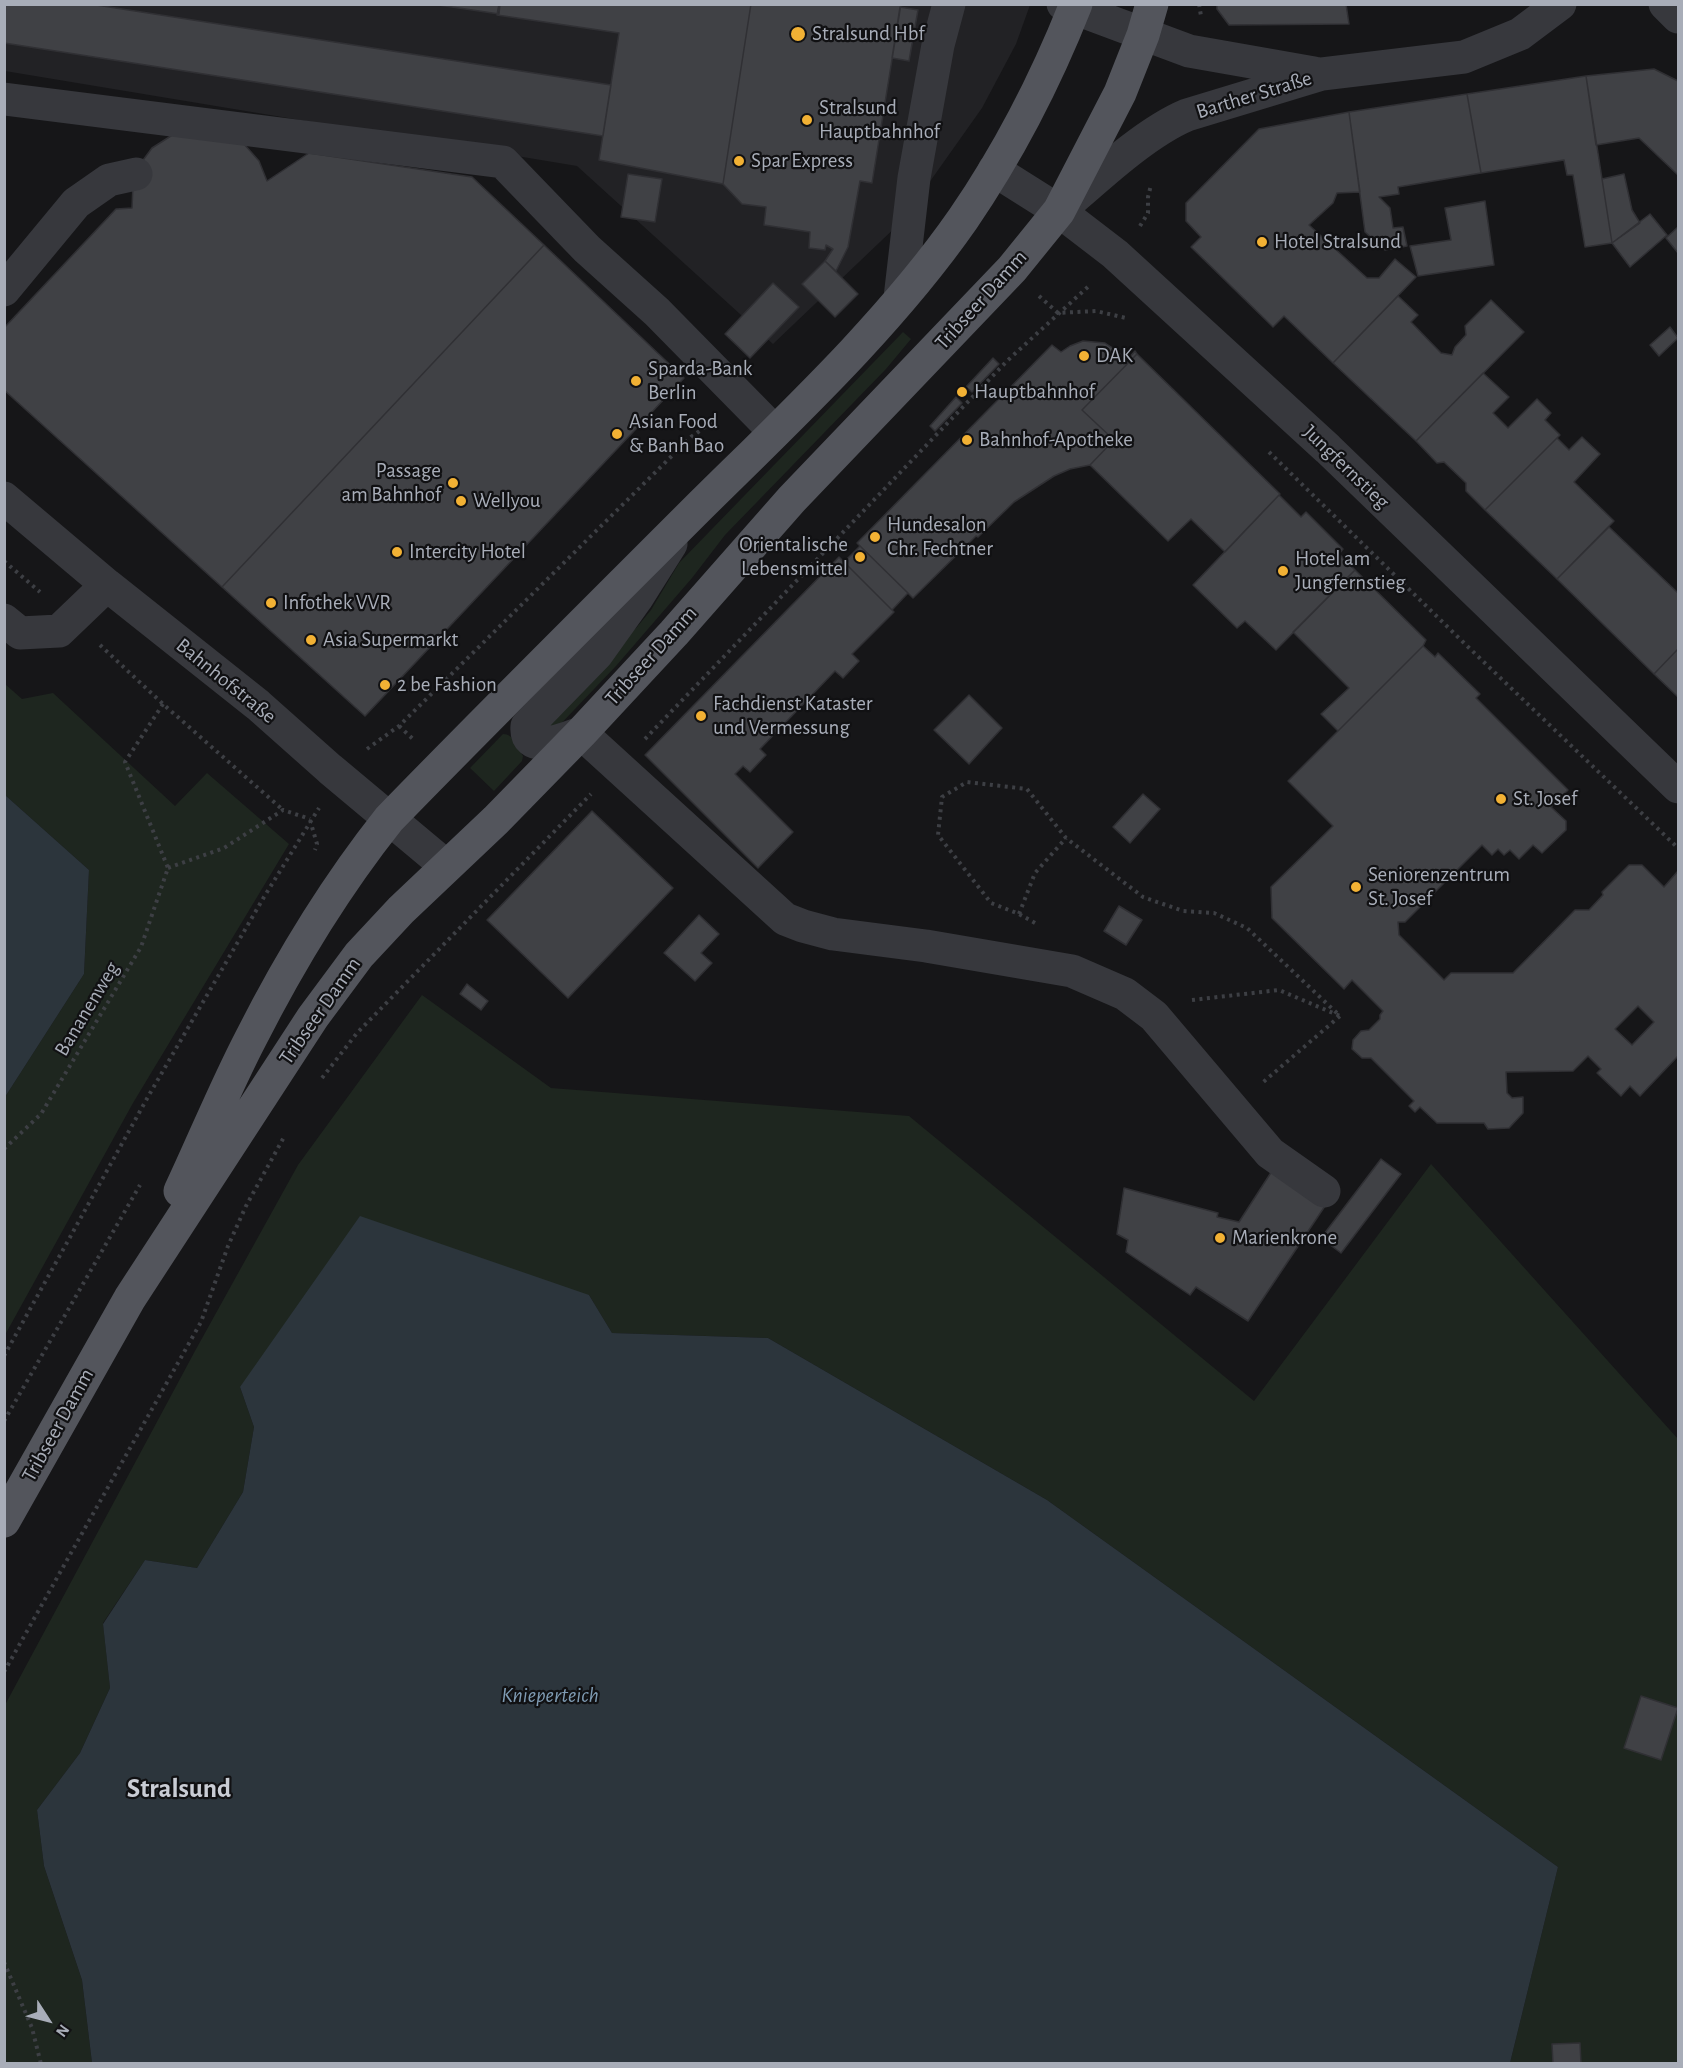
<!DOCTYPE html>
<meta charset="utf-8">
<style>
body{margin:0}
#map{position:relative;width:1683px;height:2068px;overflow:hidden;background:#161618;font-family:"Alegreya Sans",sans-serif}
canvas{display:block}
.frame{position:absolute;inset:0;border:6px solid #a8adb8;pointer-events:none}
.north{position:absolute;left:18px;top:1990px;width:60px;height:60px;-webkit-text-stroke:4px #111113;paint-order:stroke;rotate:126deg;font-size:16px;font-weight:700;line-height:24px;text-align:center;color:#a8adb8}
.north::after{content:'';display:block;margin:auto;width:21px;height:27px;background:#a8adb8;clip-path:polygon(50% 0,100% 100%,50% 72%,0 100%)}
</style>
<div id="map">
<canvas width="1683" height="2068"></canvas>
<div class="frame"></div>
<div class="north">N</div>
</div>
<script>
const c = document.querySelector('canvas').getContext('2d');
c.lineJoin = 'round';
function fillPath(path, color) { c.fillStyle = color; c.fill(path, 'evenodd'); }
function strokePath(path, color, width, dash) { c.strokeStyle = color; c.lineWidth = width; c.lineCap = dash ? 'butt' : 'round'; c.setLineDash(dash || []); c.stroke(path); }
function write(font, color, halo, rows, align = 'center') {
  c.font = font + ' "Alegreya Sans",sans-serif'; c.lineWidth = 4.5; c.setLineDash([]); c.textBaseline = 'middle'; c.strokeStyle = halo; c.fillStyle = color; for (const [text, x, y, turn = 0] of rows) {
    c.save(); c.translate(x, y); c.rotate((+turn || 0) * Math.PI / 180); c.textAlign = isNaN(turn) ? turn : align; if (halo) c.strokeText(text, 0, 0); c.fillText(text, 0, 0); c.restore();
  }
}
const built = new Path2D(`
 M 4,5 L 1030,5 L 1016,44 L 982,108 L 902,221 L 773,344 L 577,166 L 5,71 Z`);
const green = new Path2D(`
 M 903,332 L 911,339 L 886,369 L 725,535 L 692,578 L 616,666 L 554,731 L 544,721 L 637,627 L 651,610 L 679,563 Z
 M 5,684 L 22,699 L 53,693 L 175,806 L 207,773 L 289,844 L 133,1103 L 5,1335 L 5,1097 L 84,974 L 89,870 L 5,795 Z
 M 503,734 C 514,734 517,747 523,756 L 522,761 L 494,791 L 470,768 Z
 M 422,995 L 551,1088 L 909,1116 L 1254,1401 L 1431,1164 L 1678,1439 L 1678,2063 L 1510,2063 L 1558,1867 L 1047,1500 L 768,1338 L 612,1333 L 589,1295 L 240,1387 L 254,1427 L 243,1492 L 197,1568 L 145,1560 L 103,1623 L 110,1688 L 80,1753 L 37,1810 L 44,1866 L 82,1980 L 92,2063 L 5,2064 L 5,1705 L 195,1351 L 298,1165 Z`);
const water = new Path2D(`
 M 5,795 L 89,870 L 84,974 L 5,1097 Z
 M 360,1216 L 589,1295 L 612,1333 L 768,1338 L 1047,1500 L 1558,1867 L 1510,2063 L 92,2063 L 82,1980 L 44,1866 L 37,1810 L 80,1753 L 110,1688 L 103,1624 L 145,1560 L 197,1568 L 243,1492 L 254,1427 L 240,1387 Z`);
const building = new Path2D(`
 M 4,4 L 90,4 L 611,85 L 603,136 L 4,43 Z
 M 432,4 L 500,4 L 499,14 Z
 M 499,4 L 751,4 L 723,184 L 599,160 L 619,33 L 497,15 Z
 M 751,4 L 901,4 L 872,183 L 860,181 L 848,247 L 836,271 L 825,261 L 833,249 L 826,245 L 825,250 L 809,248 L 810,232 L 764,225 L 766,207 L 742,204 L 723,184 Z
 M 1217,4 L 1346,4 L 1349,24 L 1229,25 L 1217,9 Z
 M 900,7 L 918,10 L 909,61 L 892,58 Z
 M 1654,69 L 1678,81 L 1678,175 L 1639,138 L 1596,145 L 1586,76 Z
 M 1586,76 L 1612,243 L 1585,247 L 1573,175 L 1567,175 L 1564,160 L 1481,173 L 1467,94 Z
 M 1467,94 L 1481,173 L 1398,187 L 1399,194 L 1379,197 L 1390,208 L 1393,228 L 1403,227 L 1407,246 L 1385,250 L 1365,232 L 1349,112 Z
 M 1349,112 L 1360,192 L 1337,193 L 1333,203 L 1309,225 L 1367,278 L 1379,278 L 1395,259 L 1416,277 L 1333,363 L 1284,316 L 1273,327 L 1191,247 L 1201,237 L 1186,221 L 1186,203 L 1259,129 Z
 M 174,134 L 244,144 L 259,161 L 267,181 L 309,153 L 472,177 L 544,245 L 222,587 L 4,390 L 4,328 L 116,209 L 132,208 L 133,184 L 138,167 L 152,148 Z
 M 628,174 L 662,179 L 655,222 L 621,217 Z
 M 1624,174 L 1632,210 L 1640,223 L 1612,243 L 1602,179 Z
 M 1485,201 L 1494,265 L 1418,276 L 1410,246 L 1451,240 L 1445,208 Z
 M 1650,214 L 1667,235 L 1630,267 L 1612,243 Z
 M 1678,227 L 1678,253 L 1666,238 Z
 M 544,245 L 684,378 L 365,716 L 222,587 Z
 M 825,261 L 858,294 L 835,317 L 802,284 Z
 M 773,283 L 799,307 L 750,358 L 725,334 Z
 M 1398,296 L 1418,315 L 1411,322 L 1441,353 L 1452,355 L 1455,347 L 1466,335 L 1465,326 L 1491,300 L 1524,332 L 1416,441 L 1333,363 Z
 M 1670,327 L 1678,338 L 1659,356 L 1650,345 Z
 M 1083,341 L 1105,343 L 1117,351 L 1127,360 L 1135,351 L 1137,354 L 1082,410 L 1114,440 L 1090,465 L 1070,469 L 1054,476 L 1014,502 L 978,537 L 976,536 L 913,598 L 857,543 L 1052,345 L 1061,352 L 1070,346 Z
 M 1137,354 L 1280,494 L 1225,552 L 1191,519 L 1168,541 L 1090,465 L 1114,440 L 1082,410 Z
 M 993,358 L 999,364 L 972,392 L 966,387 Z
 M 1483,373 L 1509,397 L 1493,413 L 1508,428 L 1537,399 L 1551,413 L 1545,420 L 1560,435 L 1485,510 L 1466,491 L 1466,483 L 1444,462 L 1437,463 L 1416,441 Z
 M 956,397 L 962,403 L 935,431 L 930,426 Z
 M 1582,437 L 1600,454 L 1574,482 L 1614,521 L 1557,579 L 1485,510 L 1557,438 L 1569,450 Z
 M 1279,495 L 1301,517 L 1306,512 L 1343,549 L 1339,554 L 1355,570 L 1276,650 L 1245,621 L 1237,628 L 1193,585 Z
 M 1609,527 L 1678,593 L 1678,649 L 1654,674 L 1557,579 Z
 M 860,546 L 908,593 L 892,610 L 844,562 Z
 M 839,557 L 894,612 L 852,654 L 859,661 L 843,678 L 835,671 L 760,749 L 766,755 L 750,772 L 743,766 L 735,774 L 793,832 L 758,868 L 645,755 Z
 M 1355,570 L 1426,640 L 1423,646 L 1338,731 L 1321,714 L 1349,688 L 1293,632 Z
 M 1423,646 L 1435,657 L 1438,653 L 1480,694 L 1476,698 L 1568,790 L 1551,807 L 1566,821 L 1566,830 L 1542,853 L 1533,845 L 1519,859 L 1510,850 L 1504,855 L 1498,849 L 1492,855 L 1482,845 L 1405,922 L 1398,922 L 1399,935 L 1444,980 L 1451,973 L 1513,973 L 1575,910 L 1589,910 L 1603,895 L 1602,892 L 1629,865 L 1642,865 L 1664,887 L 1678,871 L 1678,1056 L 1640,1096 L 1630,1086 L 1621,1096 L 1597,1073 L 1601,1069 L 1588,1056 L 1573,1071 L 1506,1072 L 1507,1093 L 1512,1098 L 1523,1097 L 1523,1113 L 1509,1128 L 1488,1129 L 1484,1123 L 1437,1123 L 1420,1107 L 1415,1112 L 1409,1106 L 1414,1101 L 1371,1058 L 1362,1058 L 1352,1049 L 1353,1040 L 1361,1031 L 1369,1030 L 1380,1019 L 1380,1015 L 1383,1011 L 1352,980 L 1344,989 L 1272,918 L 1271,887 L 1333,826 L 1288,781 ZM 1638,1006 L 1654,1022 L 1632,1045 L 1615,1029 Z
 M 1678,649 L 1678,697 L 1654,674 Z
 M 969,695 L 1002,728 L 969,764 L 934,730 Z
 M 1143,794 L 1160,809 L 1130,843 L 1113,827 Z
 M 592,811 L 673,888 L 568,998 L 487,920 Z
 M 1119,906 L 1142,920 L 1126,945 L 1104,931 Z
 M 699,915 L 719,934 L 701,953 L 712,963 L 695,981 L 664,953 Z
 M 467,984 L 488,1001 L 481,1010 L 460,994 Z
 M 1381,1159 L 1401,1174 L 1341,1253 L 1321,1238 Z
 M 1272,1171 L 1325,1206 L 1248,1321 L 1196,1287 L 1190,1295 L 1126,1252 L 1128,1240 L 1117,1234 L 1124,1188 L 1218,1213 L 1217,1217 L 1239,1222 Z
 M 1641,1696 L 1678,1708 L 1661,1760 L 1624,1748 Z
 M 1580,2043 L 1581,2064 L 1553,2064 L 1552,2044 Z`);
const path = new Path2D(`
 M 1199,4 L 1201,16
 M 1140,226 L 1148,213 L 1148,197 L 1151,185
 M 1039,296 L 1058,313 L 1096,311 L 1126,318
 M 1269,452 L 1465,644 L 1678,848
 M 4,561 L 40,592
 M 100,645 L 163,704 L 283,810
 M 163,704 L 125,762 L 168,868
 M 399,726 L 414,740
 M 645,739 L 1007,361 L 1091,284
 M 367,749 L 399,726 L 691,437 L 712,422
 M 310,820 L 317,844 L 315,850
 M 168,868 L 224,848 L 283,810 L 310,819
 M 1019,914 L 1035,873 L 1066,838
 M 1035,923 L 1019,914 L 991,903 L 938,835 L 942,797 L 967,782 L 1027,789 L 1066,838 L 1143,897 L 1183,911 L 1214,913 L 1247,928 L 1340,1016 L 1261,1084
 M 1192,1000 L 1279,990 L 1340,1016
 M 322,1078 L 357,1033 L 591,794
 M 4,1149 L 41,1114 L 141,947 L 168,868
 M 4,1356 L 149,1095 L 264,897 L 319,808
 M 4,1421 L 140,1185
 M 4,1672 L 201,1322 L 228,1246 L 246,1206 L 284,1137
 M 4,1962 L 32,2028 L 41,2064`);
const minor = new Path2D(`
 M 1063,4 L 1189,51 L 1314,73
 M 1665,4 L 1678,17
 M 4,99 L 503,162 L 587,249 L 657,312 L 775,432
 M 994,170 L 1059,211 L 1115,254 L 1328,449 L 1678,787
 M 1059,211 C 1095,180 1144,133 1187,115 L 1322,74 L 1464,57 L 1520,34 L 1560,4
 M 4,290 L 76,203 L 109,180 L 136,174
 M 900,298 L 914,178 L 938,45 L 949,4
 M 4,498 L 107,585 L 258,705 L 330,769 L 446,866
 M 671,544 L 637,598 L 597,654 L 527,726 C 524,757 567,738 581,733 L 785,919 L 803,926 L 833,934 L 926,946 L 1072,971 L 1125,994 L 1154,1016 L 1270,1153 L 1324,1191
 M 4,620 L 20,633 L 59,631 L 107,585`);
const major = new Path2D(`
 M 180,1191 C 204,1140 225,1088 251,1038 C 290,961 335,887 389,819 C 491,714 594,612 697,509 C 788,419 890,324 963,219 C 1009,152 1046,80 1076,4
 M 4,1521 L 130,1298 L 313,1017 L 359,955 L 401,910 L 496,820 L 581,733 L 674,633 L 792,499 L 1012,269 L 1059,211 L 1120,93 L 1143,35 L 1152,4`);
const markers = [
 [798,34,8,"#f2b134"],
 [807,120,6,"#f2b134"],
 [739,161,6,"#f2b134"],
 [1262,242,6,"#f2b134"],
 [1084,356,6,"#f2b134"],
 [636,381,6,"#f2b134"],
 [962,392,6,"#f2b134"],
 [617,434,6,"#f2b134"],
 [967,440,6,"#f2b134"],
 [453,483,6,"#f2b134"],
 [461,501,6,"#f2b134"],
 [875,537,6,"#f2b134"],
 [397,552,6,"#f2b134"],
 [860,557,6,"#f2b134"],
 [1283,571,6,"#f2b134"],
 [271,603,6,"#f2b134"],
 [311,640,6,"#f2b134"],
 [385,685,6,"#f2b134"],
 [701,716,6,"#f2b134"],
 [1501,799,6,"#f2b134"],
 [1356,887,6,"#f2b134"],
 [1220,1238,6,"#f2b134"]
];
const poiNames = [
 ["Stralsund Hbf",812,34],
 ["Stralsund",819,108],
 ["Hauptbahnhof",819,132],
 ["Spar Express",751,161],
 ["Hotel Stralsund",1274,242],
 ["DAK",1096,356],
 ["Sparda-Bank",648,369],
 ["Berlin",648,393],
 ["Hauptbahnhof",974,392],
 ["Asian Food",629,422],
 ["& Banh Bao",629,446],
 ["Bahnhof-Apotheke",979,440],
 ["Passage",441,471,"right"],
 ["am Bahnhof",441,495,"right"],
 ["Wellyou",473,501],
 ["Hundesalon",887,525],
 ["Chr. Fechtner",887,549],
 ["Orientalische",848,545,"right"],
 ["Lebensmittel",848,569,"right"],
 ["Intercity Hotel",409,552],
 ["Hotel am",1295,559],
 ["Jungfernstieg",1295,583],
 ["Infothek VVR",283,603],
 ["Asia Supermarkt",323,640],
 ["2 be Fashion",397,685],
 ["Fachdienst Kataster",713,704],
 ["und Vermessung",713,728],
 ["St. Josef",1513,799],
 ["Seniorenzentrum",1368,875],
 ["St. Josef",1368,899],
 ["Marienkrone",1232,1238]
];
const streetNames = [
 ["Barther Straße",1254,95,-17],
 ["Tribseer Damm",981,300,-48],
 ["Jungfernstieg",1346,467,44],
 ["Tribseer Damm",651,656,-48],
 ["Bahnhofstraße",226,681,39],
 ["Bananenweg",87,1009,-59],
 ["Tribseer Damm",320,1011,-55],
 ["Tribseer Damm",58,1425,-61]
];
const waterNames = [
 ["Knieperteich",550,1695]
];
const districtNames = [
 ["Stralsund",179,1789]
];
fillPath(built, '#222225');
fillPath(green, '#1e261f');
fillPath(water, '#2c353c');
fillPath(building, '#404145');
strokePath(building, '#303034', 1.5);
strokePath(path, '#3d3f44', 4, [3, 4.5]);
strokePath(minor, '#37383d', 33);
strokePath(major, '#53555c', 33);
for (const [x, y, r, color] of markers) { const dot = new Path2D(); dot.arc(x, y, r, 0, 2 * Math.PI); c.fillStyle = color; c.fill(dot); strokePath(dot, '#111113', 2); }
write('21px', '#a8adb8', '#111113', poiNames, 'left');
write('21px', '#a8adb8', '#111113', streetNames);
write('italic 22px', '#7f9bb3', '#111113', waterNames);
write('bold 27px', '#c9ccd4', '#111113', districtNames);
</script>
